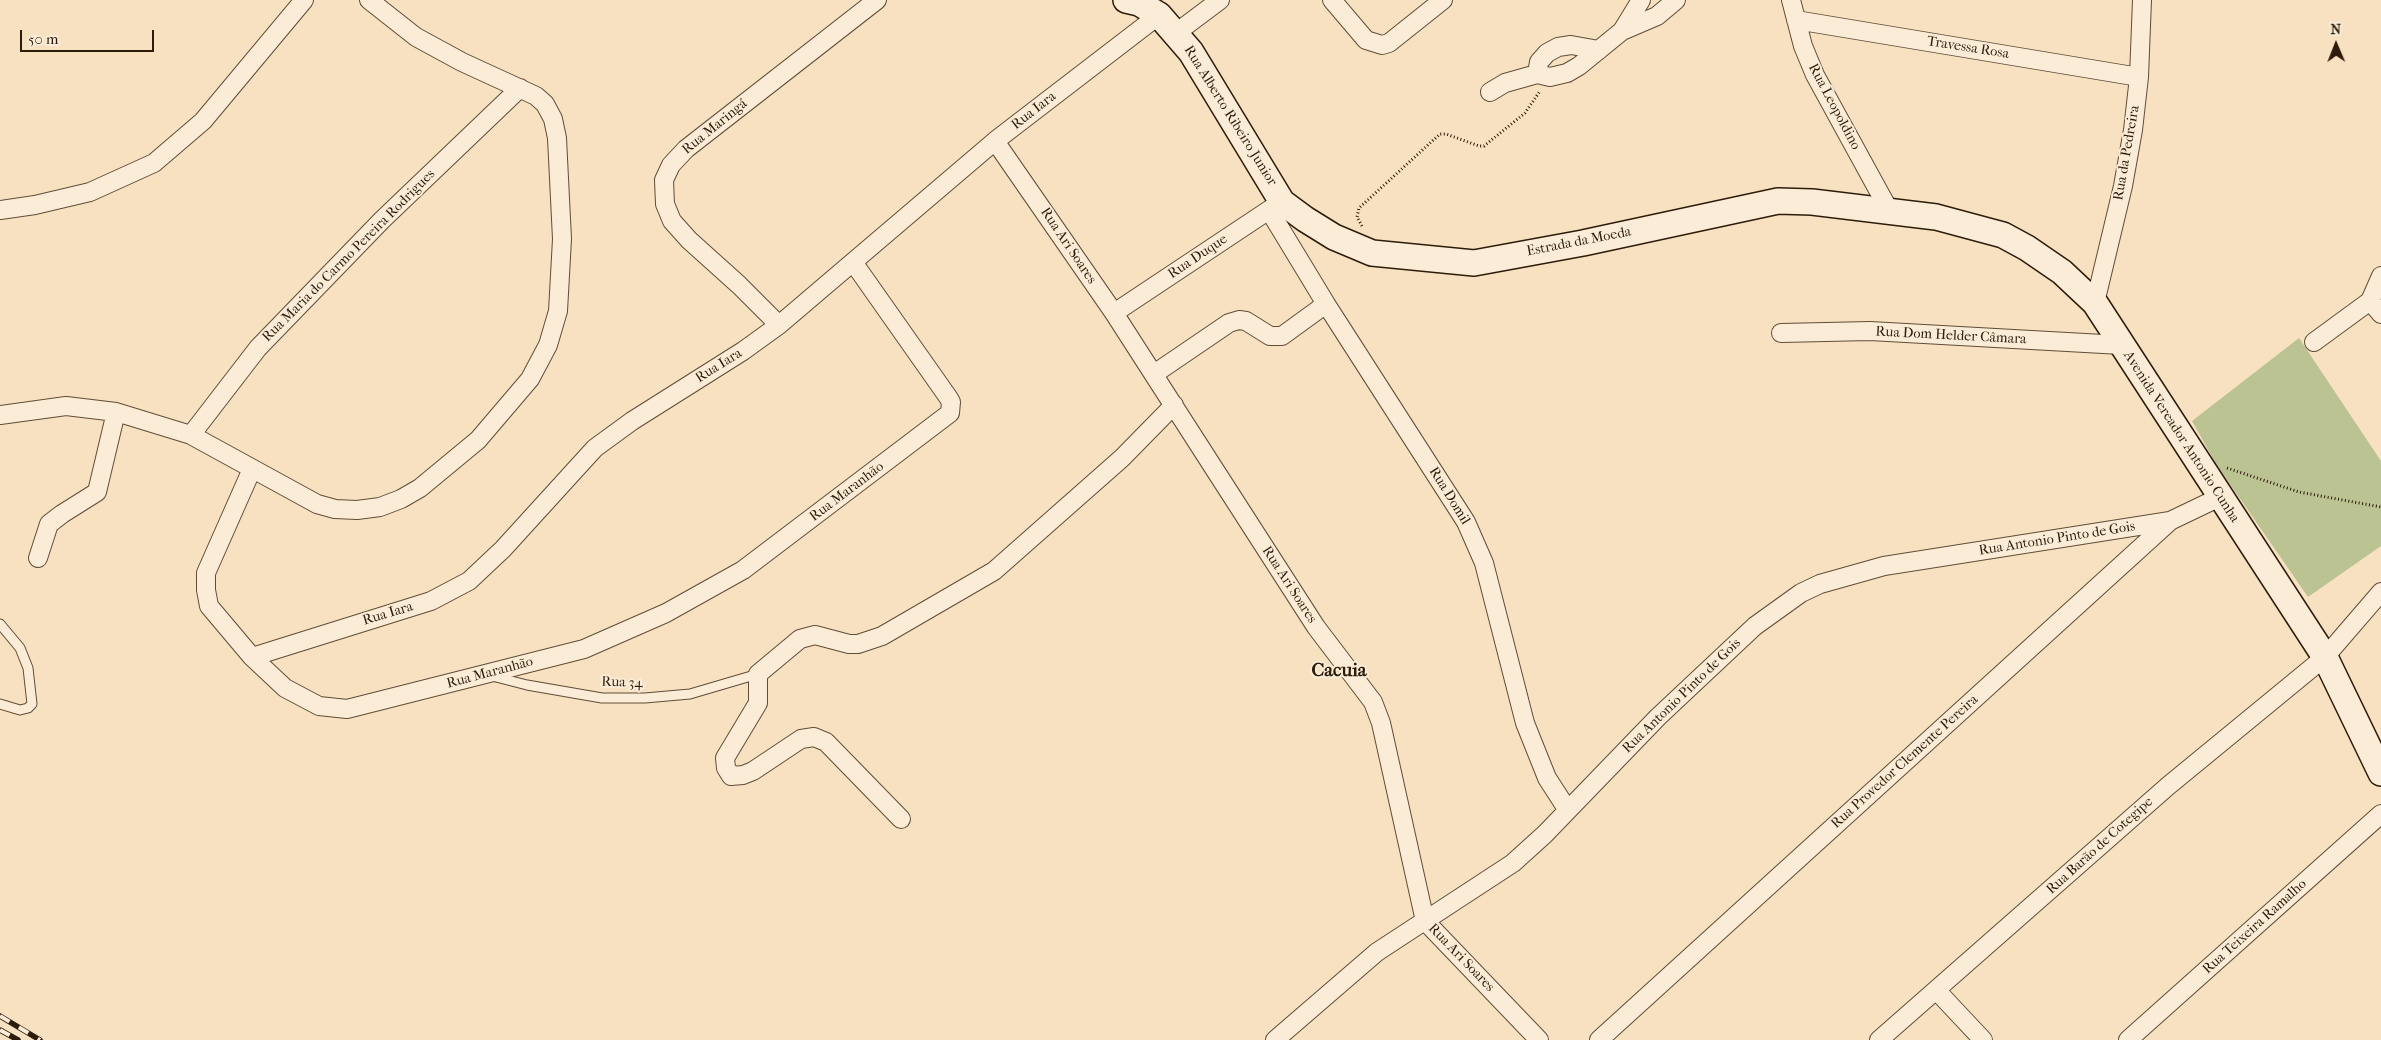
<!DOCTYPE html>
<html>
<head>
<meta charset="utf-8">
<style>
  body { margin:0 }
  #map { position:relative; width:2381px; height:1040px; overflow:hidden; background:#f7e1c0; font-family:"IM FELL French Canon",serif }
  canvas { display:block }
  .north { position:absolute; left:2311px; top:20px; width:50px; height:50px; -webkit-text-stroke:4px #faecd6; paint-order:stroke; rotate:359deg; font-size:14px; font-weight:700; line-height:20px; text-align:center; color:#2d1c0a }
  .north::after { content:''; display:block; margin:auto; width:18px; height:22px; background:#2d1c0a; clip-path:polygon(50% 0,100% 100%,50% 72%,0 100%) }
  .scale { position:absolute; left:20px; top:30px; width:134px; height:22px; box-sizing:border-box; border:2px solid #2d1c0a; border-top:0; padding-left:6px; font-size:15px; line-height:18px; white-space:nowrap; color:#2d1c0a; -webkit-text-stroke:4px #faecd6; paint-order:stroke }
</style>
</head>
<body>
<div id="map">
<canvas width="2381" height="1040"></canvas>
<div class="north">N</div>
<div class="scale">50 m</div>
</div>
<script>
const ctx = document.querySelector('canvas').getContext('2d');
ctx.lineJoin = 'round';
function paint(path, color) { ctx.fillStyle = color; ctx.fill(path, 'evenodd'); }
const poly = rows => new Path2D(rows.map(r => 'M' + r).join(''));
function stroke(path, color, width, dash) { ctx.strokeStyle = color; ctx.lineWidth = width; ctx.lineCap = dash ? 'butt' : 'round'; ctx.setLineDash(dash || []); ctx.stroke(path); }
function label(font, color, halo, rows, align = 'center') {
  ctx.font = font + ' "IM FELL French Canon",serif'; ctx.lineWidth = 4; ctx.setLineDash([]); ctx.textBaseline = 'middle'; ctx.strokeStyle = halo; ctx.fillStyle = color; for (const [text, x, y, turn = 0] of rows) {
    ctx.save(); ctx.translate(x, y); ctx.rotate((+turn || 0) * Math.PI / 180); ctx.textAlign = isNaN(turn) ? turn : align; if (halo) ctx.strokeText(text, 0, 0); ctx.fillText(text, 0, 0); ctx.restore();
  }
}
paint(poly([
  [2299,338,2381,461,2381,546,2308,597,2216,464,2192,421]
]), '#bcc393');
const lane = poly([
  [0,624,20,648,28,668,32,704,28,708,20,710,0,704],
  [492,676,527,685,602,698,645,698,690,694,758,674]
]);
const street = poly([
  [1332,0,1366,40,1382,45,1389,43,1443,0],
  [1791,0,1803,46,1815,75,1889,210],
  [1796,20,2139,77],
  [1622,31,1657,16,1676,0],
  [1176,33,1220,0],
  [1537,74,1550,77,1567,73,1579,66,1622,31,1641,0],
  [1490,92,1505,83,1537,74,1539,62,1547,53,1558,47,1571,45,1599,50],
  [995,141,1114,313,1316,627,1373,702,1381,723,1425,921,1539,1040],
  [0,210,35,205,90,192,154,163,203,121,304,0],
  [1269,210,1326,304,1466,522,1484,563,1525,723,1547,778,1567,809],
  [2370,301,2381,314],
  [2095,303,2123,186,2133,130,2139,77,2142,0],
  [1114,313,1278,204],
  [779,325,739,285,689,240,672,221,665,204,664,180,671,165,686,149,877,0],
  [1781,333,1870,331,2121,345],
  [2314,342,2370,301,2381,276],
  [1154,374,1229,323,1239,320,1246,321,1270,336,1282,336,1326,304],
  [0,415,66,406,116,412,191,435,317,504,335,509,357,510,380,507,401,499,420,488,478,440,530,379,548,345,558,311,562,239,557,138,553,119,545,104,536,96,462,62,416,37,369,0],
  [191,435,258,348,382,220,520,88],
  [252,469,206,573,206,590,209,606,252,657,285,688,319,706,347,709,584,649,666,613,743,570,950,413,951,402,948,397,853,262],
  [38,558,49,524,62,514,97,492,116,412],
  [252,657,431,601,469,581,503,549,595,448,632,421,743,351,779,325,995,141,1159,15],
  [901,819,826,742,814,737,801,739,753,771,743,775,731,776,726,768,725,758,758,703,758,674,800,639,815,635,849,644,858,644,882,636,994,571,1122,458,1174,405],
  [1937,991,1983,1040],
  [1275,1040,1377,952,1513,863,1545,834,1658,717,1755,626,1801,593,1820,584,1884,566,2170,521],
  [1599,1040,2170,521,2220,497],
  [1879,1040,2168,786,2325,657,2381,592],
  [2128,1040,2381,814]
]);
const secondary = poly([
  [1126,0,1139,3,1159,15,1191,52,1282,202,1305,219,1334,237,1372,253,1474,263,1583,243,1778,201,1812,202,1936,217,2003,235,2027,248,2062,272,2095,303,2325,657,2381,773]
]);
stroke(lane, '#604d38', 11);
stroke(street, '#604d38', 20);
stroke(secondary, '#2d1c0a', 28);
stroke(poly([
  [1362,226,1357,217,1359,208,1440,134,1446,134,1479,146,1484,146,1525,113,1540,91],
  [2227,468,2299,492,2381,507]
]), '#2d1c0a', 3, [1, 2.5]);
stroke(lane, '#faecd6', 9);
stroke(street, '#faecd6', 18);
stroke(secondary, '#faecd6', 25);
const rail = poly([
  [0,1016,40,1040],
  [0,1030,18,1040]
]);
stroke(rail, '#2d1c0a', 5.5);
stroke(rail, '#faecd6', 4, [11]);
label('14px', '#2d1c0a', '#faecd6', [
  ["Travessa Rosa",1968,48,9],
  ["Rua Leopoldino",1834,107,62],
  ["Rua Iara",1034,111,-38],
  ["Rua Alberto Ribeiro Junior",1230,116,58],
  ["Rua Maringá",715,127,-39],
  ["Rua da Pedreira",2127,153,-80],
  ["Estrada da Moeda",1579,242,-11],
  ["Rua Ari Soares",1068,246,56],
  ["Rua Maria do Carmo Pereira Rodrigues",349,256,-45],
  ["Rua Duque",1198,257,-34],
  ["Rua Dom Helder Câmara",1951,336,3],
  ["Rua Iara",719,366,-32],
  ["Avenida Vereador Antonio Cunha",2181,437,57],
  ["Rua Maranhão",847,492,-37],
  ["Rua Domil",1449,496,58],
  ["Rua Antonio Pinto de Gois",2057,539,-9],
  ["Rua Ari Soares",1289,585,57],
  ["Rua Iara",388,614,-17],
  ["Rua Maranhão",490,673,-15],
  ["Rua 34",622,683,2],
  ["Rua Antonio Pinto de Gois",1682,696,-44],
  ["Rua Provedor Clemente Pereira",1905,762,-42],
  ["Rua Barão de Cotegipe",2100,846,-42],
  ["Rua Teixeira Ramalho",2255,927,-42],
  ["Rua Ari Soares",1461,958,46]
]);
label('bold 19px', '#2d1c0a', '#faecd6', [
  ["Cacuia",1339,671]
]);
</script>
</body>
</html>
